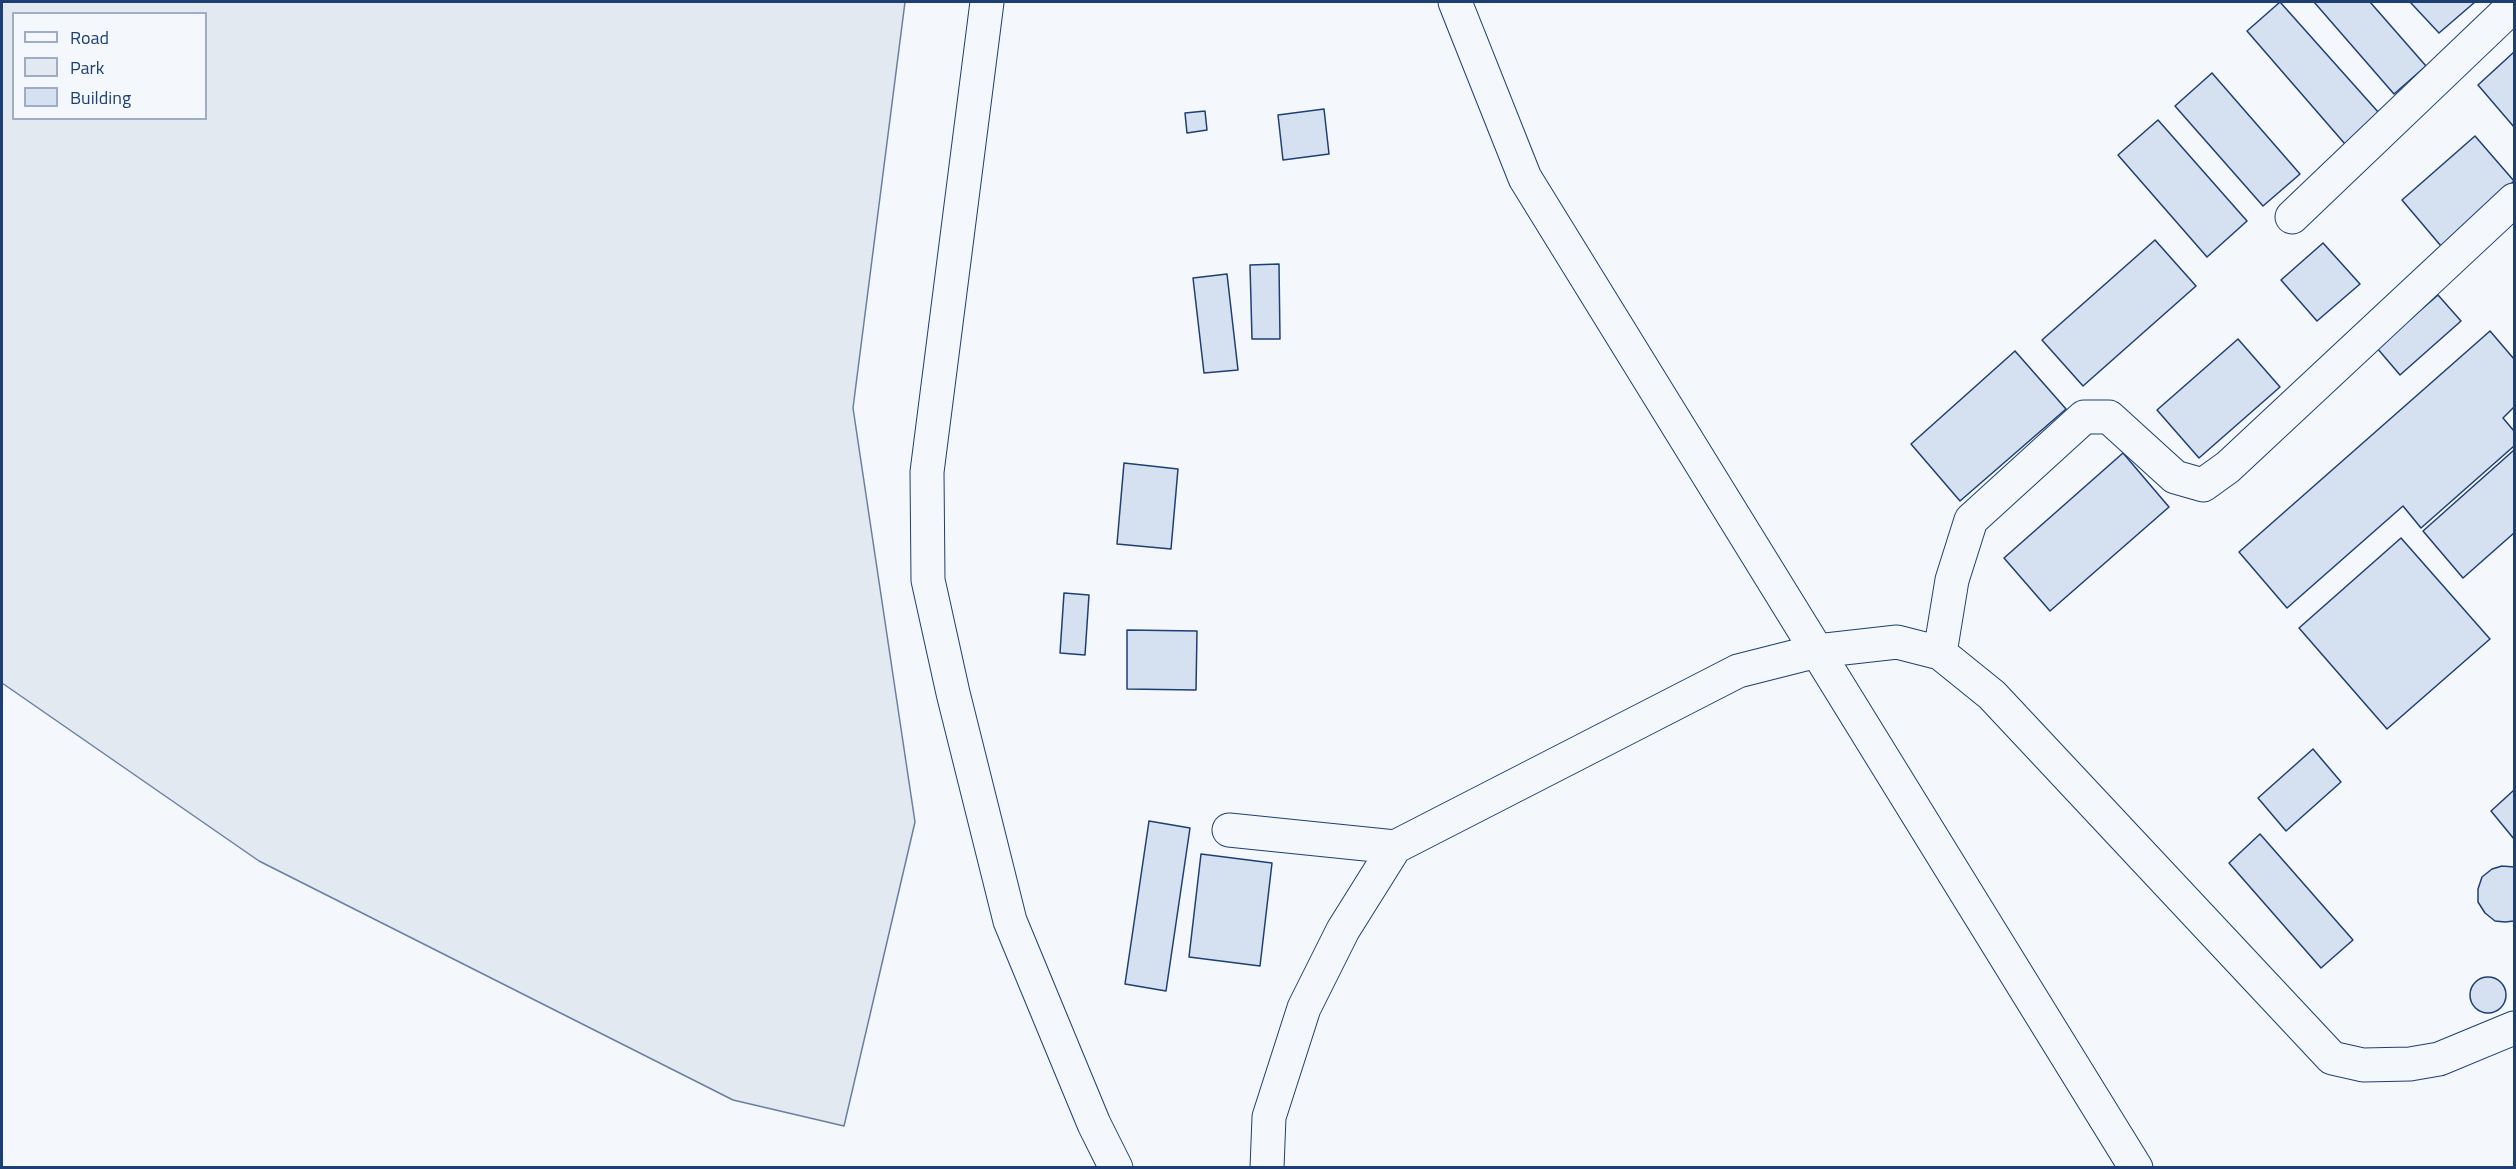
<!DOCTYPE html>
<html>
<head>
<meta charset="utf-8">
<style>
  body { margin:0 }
  #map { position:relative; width:2516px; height:1169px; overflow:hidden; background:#f4f7fb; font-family:"Titillium Web",sans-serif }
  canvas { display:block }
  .frame { position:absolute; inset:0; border:3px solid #1d3f73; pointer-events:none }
  .legend { position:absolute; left:12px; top:12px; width:195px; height:108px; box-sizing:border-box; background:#f4f7fb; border:2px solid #9eadc5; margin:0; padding:8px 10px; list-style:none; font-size:18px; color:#1d3f73 }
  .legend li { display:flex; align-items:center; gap:12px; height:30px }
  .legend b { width:30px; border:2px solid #9eadc5 }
</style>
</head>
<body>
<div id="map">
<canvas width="2516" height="1169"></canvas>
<div class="frame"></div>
<ul class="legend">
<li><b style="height:8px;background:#f4f7fb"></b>Road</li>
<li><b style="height:16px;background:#e3e9f0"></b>Park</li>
<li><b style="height:16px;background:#d5e0f0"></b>Building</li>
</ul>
</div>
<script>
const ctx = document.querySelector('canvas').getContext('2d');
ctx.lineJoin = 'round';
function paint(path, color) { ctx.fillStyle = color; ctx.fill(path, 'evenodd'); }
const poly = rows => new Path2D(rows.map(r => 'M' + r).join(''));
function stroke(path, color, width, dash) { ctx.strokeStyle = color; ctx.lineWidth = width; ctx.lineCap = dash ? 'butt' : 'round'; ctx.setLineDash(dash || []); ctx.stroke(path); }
const green = poly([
  [2,2,905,2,853,408,915,822,844,1126,733,1100,259,861,2,683,2,2],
  [14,14,206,14,206,118,14,118,14,14]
]);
paint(green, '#e3e9f0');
stroke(green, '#687fa3', 1.5);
const building = poly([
  [2280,2,2379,113,2345,144,2247,31,2280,2],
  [2314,2,2370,2,2426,66,2394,94,2314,2],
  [2410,2,2475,2,2439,33,2410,2],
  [2514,52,2514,127,2478,85,2514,52],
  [2212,73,2300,174,2263,206,2175,106,2212,73],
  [1324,109,1329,154,1283,160,1278,115,1324,109],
  [1205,111,1207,130,1187,133,1185,113,1205,111],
  [2158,120,2247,221,2207,257,2118,155,2158,120],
  [2475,136,2514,181,2441,246,2402,200,2475,136],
  [2155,240,2196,286,2083,386,2042,340,2155,240],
  [2323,243,2360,284,2317,321,2281,280,2323,243],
  [1279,264,1280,339,1252,339,1250,265,1279,264],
  [1227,274,1238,370,1204,373,1193,278,1227,274],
  [2438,295,2461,321,2400,375,2377,348,2438,295],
  [2490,331,2514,359,2514,407,2503,418,2514,431,2514,446,2421,528,2403,506,2287,608,2239,552,2490,331],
  [2238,339,2280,387,2199,458,2157,410,2238,339],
  [2015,351,2066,409,1960,501,1911,444,2015,351],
  [2514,450,2514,533,2463,578,2423,531,2514,450],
  [2123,453,2169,507,2050,611,2004,558,2123,453],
  [1124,463,1178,469,1171,549,1117,544,1124,463],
  [2401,538,2490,639,2387,729,2299,628,2401,538],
  [1064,593,1089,595,1085,655,1060,653,1064,593],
  [1127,630,1197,631,1196,690,1127,689,1127,630],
  [2313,749,2341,782,2286,831,2258,798,2313,749],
  [2514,790,2514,839,2491,811,2514,790],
  [1149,821,1190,828,1166,991,1125,984,1149,821],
  [2260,834,2353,940,2321,968,2229,863,2260,834],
  [1201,854,1272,863,1260,966,1189,957,1201,854],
  [2502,866,2514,867,2514,921,2505,922,2495,921,2485,913,2478,902,2478,889,2482,877,2492,869,2502,866],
  '2470 995a18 18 0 1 1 36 0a18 18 0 1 1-36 0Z'
]);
paint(building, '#d5e0f0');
stroke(building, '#1d3f73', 1.5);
const minor = poly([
  [987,2,927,472,928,580,953,693,1010,921,1094,1124,1116,1168],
  [1455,2,1525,178,2136,1168],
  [2292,217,2514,5],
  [1940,653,1952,580,1971,520,2084,417,2109,417,2175,477,2203,485,2228,467,2514,200],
  [1229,830,1395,847],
  [1267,1168,1269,1117,1304,1008,1343,930,1395,847,1738,671,1817,651,1897,642,1940,653,1992,695,2332,1058,2363,1065,2410,1064,2439,1059,2514,1028]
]);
stroke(minor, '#1d3f73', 35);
stroke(minor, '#f4f7fb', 33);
</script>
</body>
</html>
